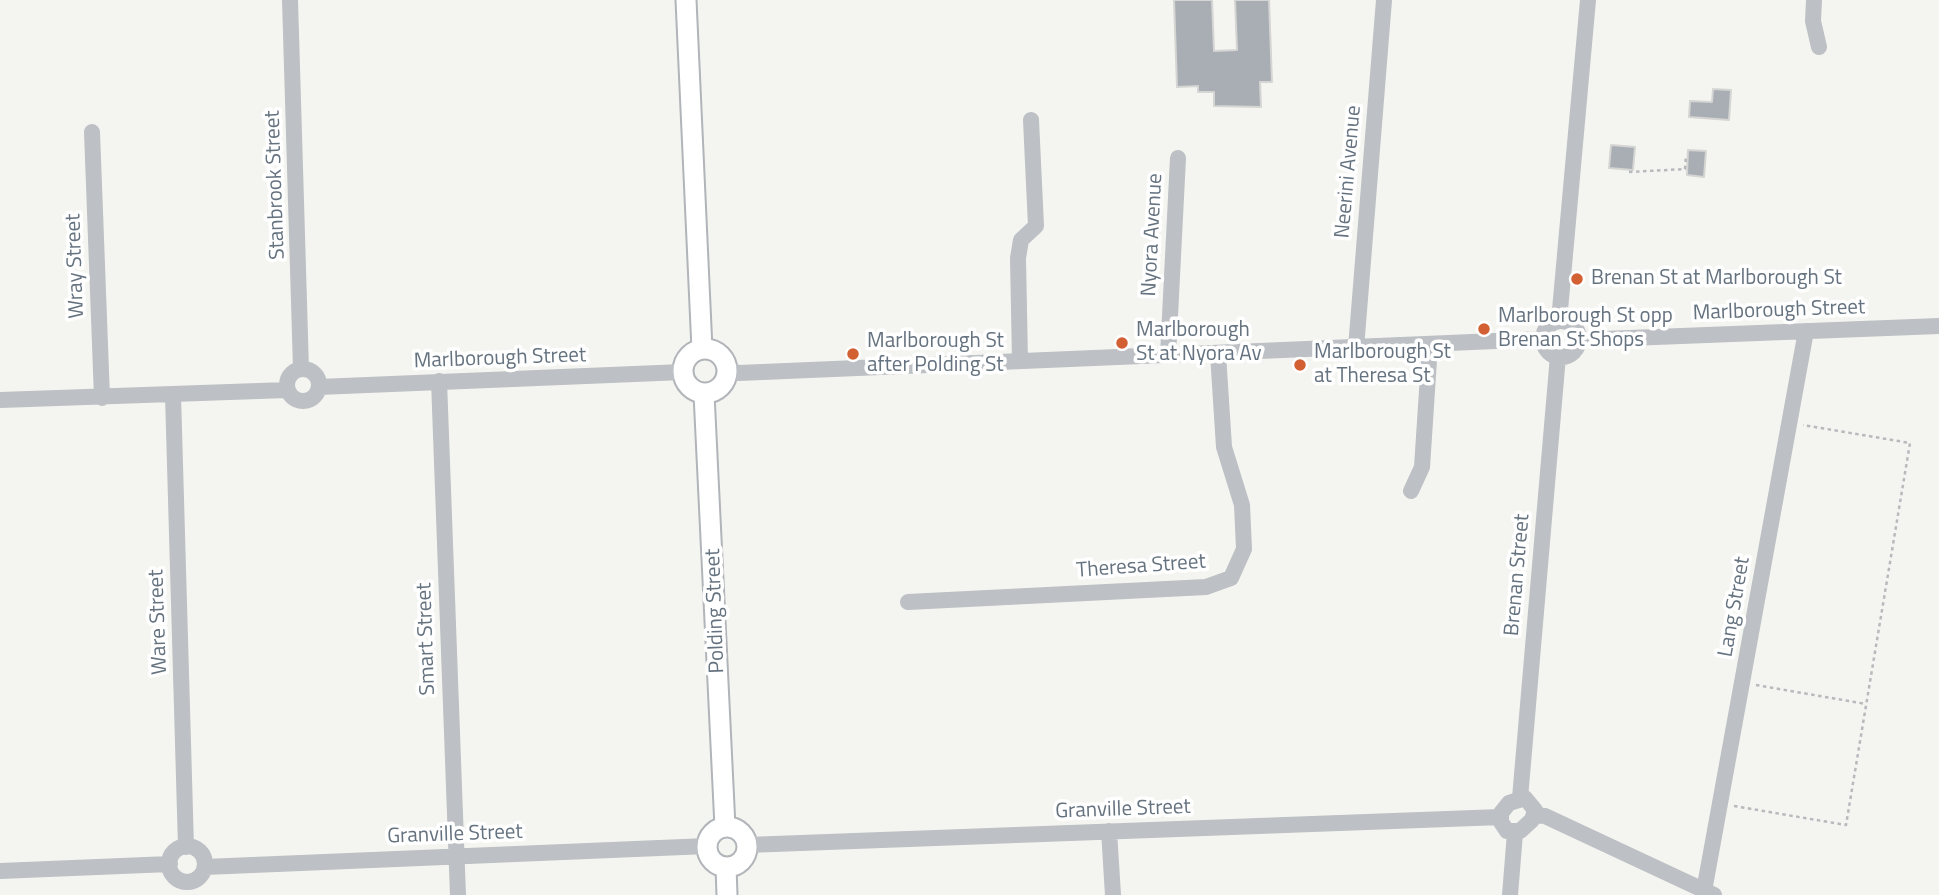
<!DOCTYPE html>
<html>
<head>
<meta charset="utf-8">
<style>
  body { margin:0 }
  canvas { display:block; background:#f4f4f0 }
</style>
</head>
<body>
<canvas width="1939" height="895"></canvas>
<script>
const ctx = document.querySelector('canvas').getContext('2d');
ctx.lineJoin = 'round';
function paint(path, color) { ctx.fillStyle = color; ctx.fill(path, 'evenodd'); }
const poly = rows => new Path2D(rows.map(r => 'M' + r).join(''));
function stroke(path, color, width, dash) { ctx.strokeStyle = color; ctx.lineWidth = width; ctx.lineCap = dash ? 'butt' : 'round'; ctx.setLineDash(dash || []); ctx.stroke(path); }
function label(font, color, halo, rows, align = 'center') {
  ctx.font = font + ' "Titillium Web",sans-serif'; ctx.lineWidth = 7; ctx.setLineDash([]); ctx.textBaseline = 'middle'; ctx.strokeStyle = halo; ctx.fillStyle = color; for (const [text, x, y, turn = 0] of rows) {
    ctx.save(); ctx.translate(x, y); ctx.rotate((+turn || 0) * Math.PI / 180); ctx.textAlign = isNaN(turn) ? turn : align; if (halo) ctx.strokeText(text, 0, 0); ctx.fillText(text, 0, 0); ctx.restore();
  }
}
const building = poly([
  [1174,0,1212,0,1214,51,1237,50,1235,0,1269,0,1272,82,1260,82,1261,107,1214,106,1214,92,1198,92,1198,86,1177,87,1174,0],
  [1713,89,1731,90,1729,120,1689,117,1690,101,1712,102,1713,89],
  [1611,145,1635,147,1633,170,1609,168,1611,145],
  [1688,150,1706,151,1704,177,1687,175,1688,150]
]);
paint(building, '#a8aeb4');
stroke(building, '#d5d5d3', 2);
const major = poly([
  [686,0,702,349],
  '683 371a22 22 0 1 1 44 0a22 22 0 1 1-44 0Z',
  [704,394,725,827],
  '707 847a20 20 0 1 1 40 0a20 20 0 1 1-40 0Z',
  [726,867,727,895]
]);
stroke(major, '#b1b4b8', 23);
stroke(poly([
  [1629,172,1685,169,1686,156],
  [1756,685,1866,704],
  [1734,806,1846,825,1910,443,1803,425]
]), '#b7b9bc', 2.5, [3.5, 3.5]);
stroke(poly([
  [290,0,301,369],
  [1814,0,1813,21,1819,47],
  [92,132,102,398],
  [1559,321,1588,0],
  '1543 339a18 18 0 1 1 36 0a18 18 0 1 1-36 0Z',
  [1578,340,1939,326],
  [1356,348,1384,0],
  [1168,355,1178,158],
  [1020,361,1018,258,1021,240,1036,226,1031,120],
  '287 385a16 16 0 1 1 32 0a16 16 0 1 1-32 0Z',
  [728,370,739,373,1543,339],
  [439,381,458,895],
  [319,387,683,372],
  [173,395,186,847],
  [0,400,287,390],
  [1411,491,1422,467,1430,345],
  [908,602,1206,587,1231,578,1244,549,1242,505,1224,447,1218,354],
  [1520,798,1558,356],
  [1525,798,1535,810,1532,820,1520,831,1507,831,1501,822,1501,813,1509,803,1525,798],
  [1534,815,1545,816,1714,895],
  [1109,831,1113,895],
  [747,845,1501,817],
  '169 864a18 18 0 1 1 36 0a18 18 0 1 1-36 0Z',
  [205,867,707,846],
  [0,871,170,864],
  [1704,891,1806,331],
  [1510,895,1515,833]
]), '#bdc0c4', 16);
stroke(major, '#fff', 19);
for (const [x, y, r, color] of [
  [1577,279,7,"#d26032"],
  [1484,329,7,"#d26032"],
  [1122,343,7,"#d26032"],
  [853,354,7,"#d26032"],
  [1300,365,7,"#d26032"]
]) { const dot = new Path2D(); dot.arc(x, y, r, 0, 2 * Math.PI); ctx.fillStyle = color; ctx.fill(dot); stroke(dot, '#fff', 2.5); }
label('21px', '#65727f', '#fff', [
  ["Neerini Avenue",1349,172,-85],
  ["Stanbrook Street",276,185,-92],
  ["Nyora Avenue",1153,235,-87],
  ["Wray Street",76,266,-92],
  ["Marlborough Street",1779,311,-2],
  ["Marlborough Street",500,359,-2],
  ["Theresa Street",1141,567,-4],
  ["Brenan Street",1518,575,-85],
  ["Lang Street",1735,607,-80],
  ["Polding Street",716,611,-92],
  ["Ware Street",159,622,-92],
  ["Smart Street",427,639,-92],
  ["Granville Street",1123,810,-2],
  ["Granville Street",455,835,-2]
]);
label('21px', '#65727f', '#fff', [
  ["Brenan St at Marlborough St",1591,279],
  ["Marlborough St opp",1498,317],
  ["Brenan St Shops",1498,341],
  ["Marlborough",1136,331],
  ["St at Nyora Av",1136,355],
  ["Marlborough St",867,342],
  ["after Polding St",867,366],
  ["Marlborough St",1314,353],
  ["at Theresa St",1314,377]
], 'left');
</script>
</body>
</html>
